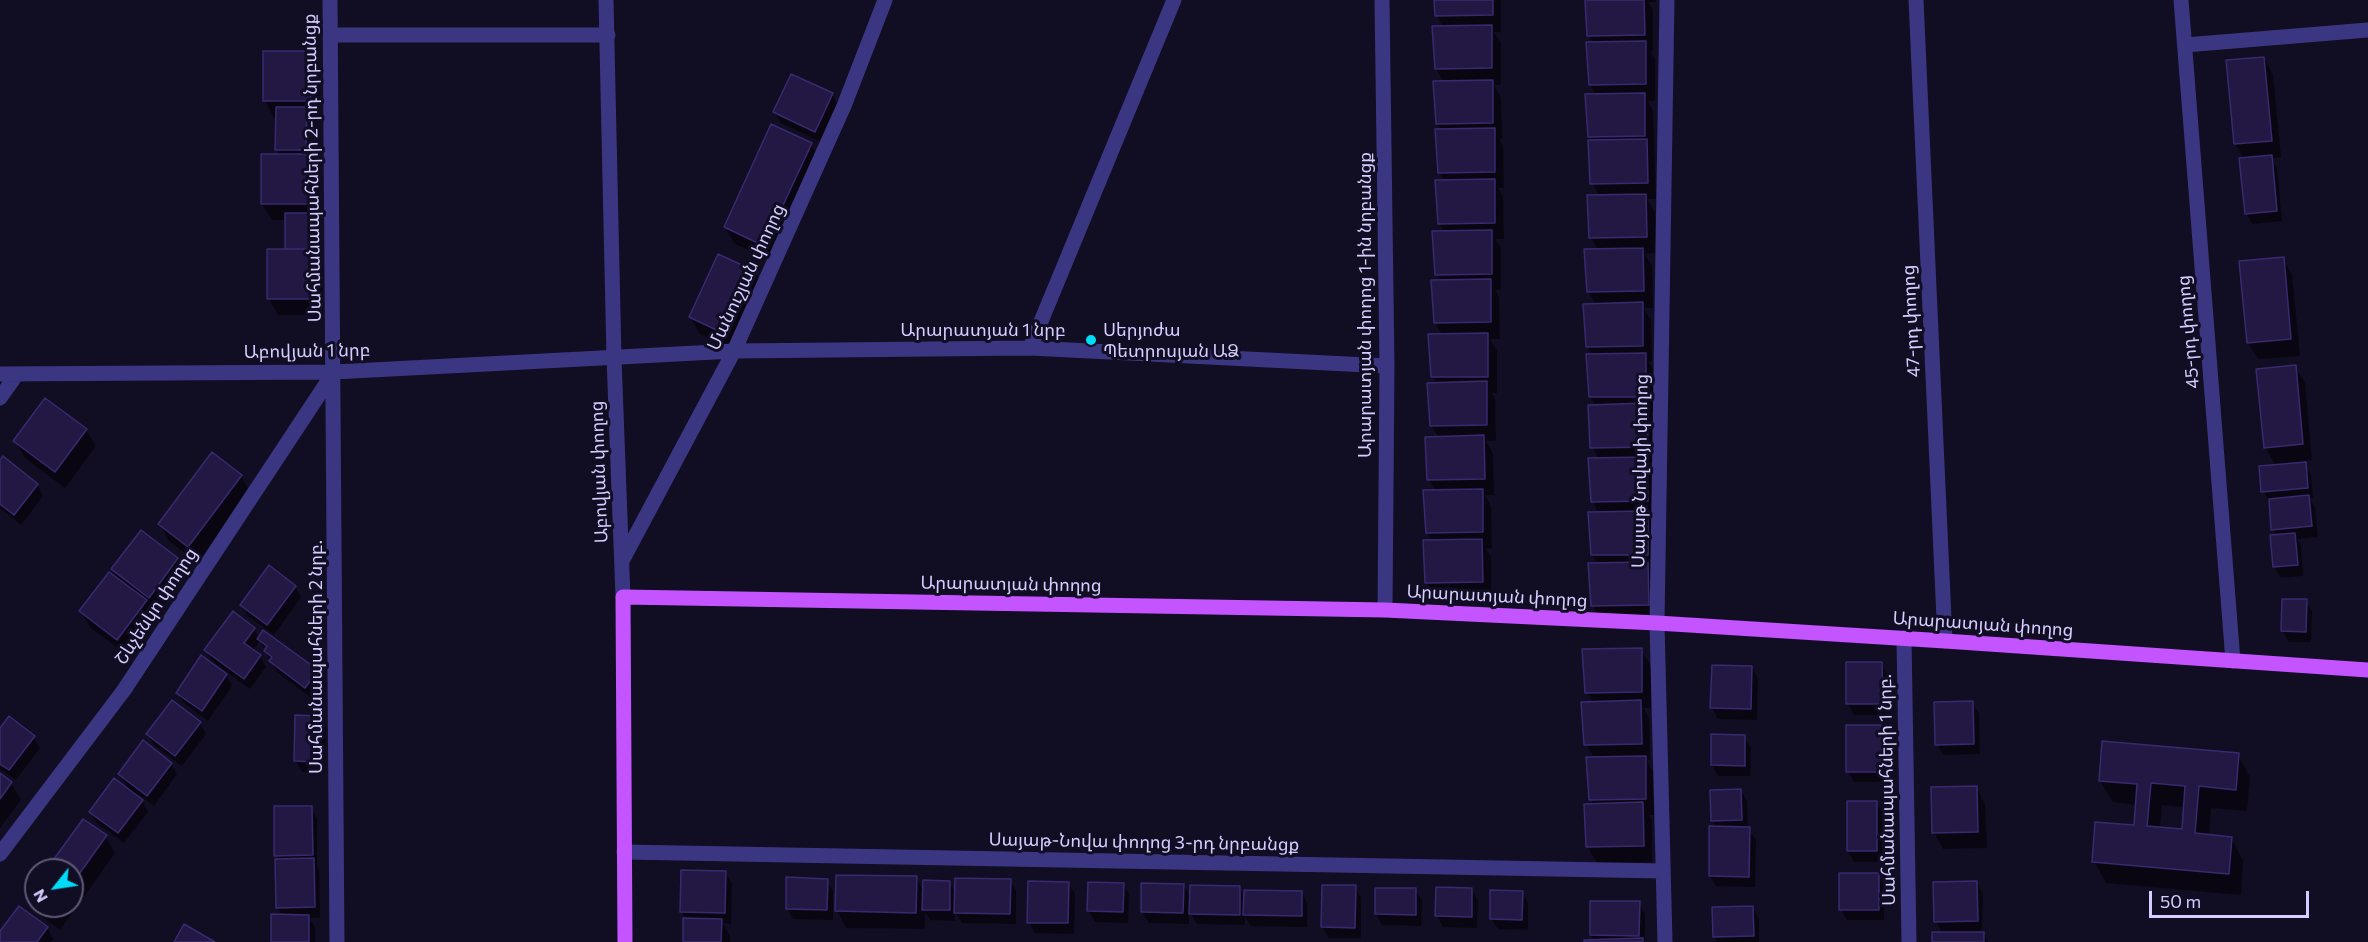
<!DOCTYPE html>
<html>
<head>
<meta charset="utf-8">
<style>
  body { margin:0 }
  #map { position:relative; width:2368px; height:942px; overflow:hidden; background:#110d22; font-family:Commissioner,sans-serif }
  canvas { display:block }
  .north { position:absolute; left:24px; top:858px; width:60px; height:60px; box-sizing:border-box; background:#110d22; border:2px solid #5f5a7a; border-radius:50%; rotate:240deg; font-size:16px; font-weight:700; line-height:24px; text-align:center; color:#d4cdff }
  .north::after { content:''; display:block; margin:auto; width:21px; height:27px; background:#00dbf8; clip-path:polygon(50% 0,100% 100%,50% 72%,0 100%) }
  .scale { position:absolute; left:2149px; top:891px; width:160px; height:27px; box-sizing:border-box; border:3px solid #d4cdff; border-top:0; padding-left:8px; font-size:18px; line-height:21px; white-space:nowrap; color:#d4cdff; -webkit-text-stroke:4px #110d22; paint-order:stroke }
</style>
</head>
<body>
<div id="map">
<canvas width="2368" height="942"></canvas>
<div class="north">N</div>
<div class="scale">50 m</div>
</div>
<script>
const ctx = document.querySelector('canvas').getContext('2d');
ctx.lineJoin = 'round';
function paint(path, color) { ctx.fillStyle = color; ctx.fill(path, 'evenodd'); }
const poly = rows => new Path2D(rows.map(r => 'M' + r).join(''));
function stroke(path, color, width, dash) { ctx.strokeStyle = color; ctx.lineWidth = width; ctx.lineCap = dash ? 'butt' : 'round'; ctx.setLineDash(dash || []); ctx.stroke(path); }
function label(font, color, halo, rows, align = 'center') {
  ctx.font = font + ' Commissioner,"Noto Sans Armenian",sans-serif'; ctx.lineWidth = 6; ctx.setLineDash([]); ctx.textBaseline = 'middle'; ctx.strokeStyle = halo; ctx.fillStyle = color; for (const [text, x, y, turn = 0] of rows) {
    ctx.save(); ctx.translate(x, y); ctx.rotate((+turn || 0) * Math.PI / 180); ctx.textAlign = isNaN(turn) ? turn : align; if (halo) ctx.strokeText(text, 0, 0); ctx.fillText(text, 0, 0); ctx.restore();
  }
}
paint(poly([
  [1436,0,1501,0,1501,32,1494,32,1501,43,1501,85,1494,85,1501,98,1502,139,1499,139,1503,146,1504,188,1498,188,1503,197,1504,239,1495,239,1501,248,1501,290,1495,290,1499,297,1500,339,1490,339,1497,351,1497,393,1492,393,1495,399,1496,441,1486,441,1493,454,1494,495,1485,495,1491,507,1492,548,1486,549,1491,557,1491,598,1436,599,1427,583,1432,541,1427,533,1425,492,1436,492,1429,480,1439,438,1431,425,1437,384,1433,377,1442,335,1435,323,1441,281,1436,274,1445,233,1439,223,1445,182,1439,172,1441,131,1437,124,1444,82,1436,69,1443,27,1437,16],
  [1587,0,1656,0,1656,2,1648,2,1653,10,1653,51,1650,51,1655,59,1655,101,1648,101,1653,111,1656,199,1647,199,1655,212,1655,253,1645,254,1652,266,1653,308,1644,308,1651,320,1652,362,1649,362,1655,371,1655,413,1651,413,1656,421,1656,463,1649,463,1656,475,1657,517,1650,517,1657,529,1657,622,1602,623,1593,606,1590,565,1598,565,1592,555,1599,514,1592,501,1599,460,1592,447,1596,406,1590,397,1593,356,1587,346,1596,305,1588,292,1598,250,1591,238,1599,196,1592,183,1592,142,1589,136,1596,95,1590,85,1588,44,1593,43,1589,36],
  [310,53,319,69,320,117,311,117,310,161,317,172,319,259,323,267,323,315,278,315,269,299,287,251,287,220,272,220,262,204,280,156,277,150,277,118,274,118,265,101],
  [2264,58,2273,75,2281,157,2271,158,2277,168,2282,221,2252,224,2246,213,2244,159,2235,144],
  [832,94,838,105,821,142,781,123,774,112],
  [811,144,820,160,773,262,735,244,725,227],
  [2283,258,2292,275,2300,356,2258,359,2248,343],
  [756,273,765,290,737,351,700,334,690,317],
  [2295,367,2305,383,2312,460,2303,461,2311,475,2313,498,2310,499,2315,508,2318,537,2297,539,2301,546,2303,576,2281,578,2274,567,2272,537,2277,536,2273,530,2270,502,2263,491,2276,466,2265,447],
  [86,430,96,446,65,488,25,458,15,441],
  [213,454,241,476,251,493,198,563,169,541,160,524],
  [0,462,37,485,43,496,21,525,0,508],
  [177,559,187,575,159,613,148,605,155,617,127,655,91,628,81,612,120,582,113,569],
  [295,587,301,597,274,635,248,616,242,606],
  [2306,601,2312,612,2311,642,2289,642,2283,631],
  [234,613,254,629,259,638,317,671,323,682,311,698,277,672,260,641,252,651,260,656,266,667,250,689,212,661,206,650],
  [1641,650,1651,666,1651,708,1643,708,1649,718,1650,760,1647,760,1654,774,1655,815,1649,815,1652,821,1652,862,1597,863,1588,847,1594,805,1591,800,1594,758,1586,744,1593,703,1587,692],
  [1848,664,1881,664,1888,675,1888,715,1854,715,1848,704],
  [1751,667,1758,678,1757,720,1718,719,1712,708],
  [226,675,232,686,208,721,184,703,177,693],
  [1972,703,1979,714,1980,754,1943,755,1937,744],
  [296,717,320,717,326,728,325,772,302,772,296,761],
  [200,723,206,734,182,766,154,745,148,734],
  [1880,726,1886,737,1887,782,1854,782,1848,771],
  [0,731,33,737,40,748,16,780,0,769],
  [1744,737,1751,748,1750,776,1718,776,1712,765],
  [2238,755,2250,777,2247,811,2211,808,2209,836,2231,838,2243,860,2241,895,2106,883,2094,861,2135,826,2137,805,2113,802,2100,781],
  [2162,805,2185,807,2183,831,2160,829],
  [171,764,177,774,154,806,138,794,148,812,124,843,97,823,90,812,130,792,120,774],
  [0,775,11,783,21,800,0,828],
  [1976,787,1985,804,1987,848,1943,849,1934,832],
  [1741,791,1747,801,1748,829,1756,840,1755,887,1716,886,1710,876,1717,828,1712,820],
  [1876,802,1883,813,1883,862,1854,862,1848,851],
  [311,808,317,819,317,866,319,871,320,918,309,918,315,927,315,942,272,942,282,916,277,907,279,860,276,855],
  [105,836,115,853,60,930,38,914,28,898,36,887,36,906,72,906,72,870,48,870],
  [725,872,732,883,731,924,723,923,730,937,730,942,684,942,686,920,682,912],
  [1878,875,1884,885,1884,920,1847,920,1840,909],
  [916,878,924,892,949,882,956,894,1010,880,1016,891,1016,924,962,923,955,912,955,921,930,920,925,912,925,929,846,928,837,911],
  [827,880,833,891,833,920,793,919,787,908],
  [1976,882,1983,893,1982,932,1988,942,1934,942,1943,934,1936,922],
  [1068,883,1075,894,1074,934,1035,933,1029,922],
  [1123,884,1129,895,1128,923,1095,922,1089,911],
  [1183,885,1191,898,1239,888,1245,897,1301,892,1307,903,1307,927,1251,926,1245,916,1245,925,1197,924,1189,911,1189,924,1149,923,1142,912],
  [1355,887,1361,898,1361,938,1329,938,1322,927],
  [1415,890,1422,901,1421,926,1382,925,1376,914],
  [1472,890,1478,901,1477,928,1443,927,1437,916],
  [1522,892,1528,903,1528,930,1498,929,1491,918],
  [1639,903,1645,914,1645,942,1585,942,1595,941,1591,935],
  [19,908,47,928,53,939,51,942,0,942,0,934],
  [1753,908,1759,919,1759,942,1717,942,1714,936]
]), '#0007');
const building = poly([
  [1434,0,1493,0,1493,15,1435,16,1434,0],
  [1585,0,1644,0,1645,35,1587,36,1585,0],
  [1492,25,1492,68,1435,69,1432,26,1492,25],
  [1646,41,1646,84,1589,85,1586,42,1646,41],
  [263,51,311,51,311,101,263,101,263,51],
  [2264,57,2272,141,2234,144,2226,60,2264,57],
  [791,74,833,93,815,132,773,112,791,74],
  [1493,80,1493,123,1436,124,1433,81,1493,80],
  [1645,93,1645,136,1588,137,1585,94,1645,93],
  [276,107,307,107,306,150,275,150,276,107],
  [771,124,812,143,764,246,724,227,771,124],
  [1495,128,1495,172,1438,173,1435,129,1495,128],
  [1647,139,1648,183,1590,184,1588,140,1647,139],
  [261,154,308,154,308,204,261,204,261,154],
  [2272,155,2277,211,2245,214,2239,158,2272,155],
  [1495,179,1495,223,1438,224,1435,180,1495,179],
  [1646,194,1647,237,1589,238,1587,195,1646,194],
  [285,213,314,213,315,249,285,249,285,213],
  [1492,230,1492,274,1435,275,1432,231,1492,230],
  [1643,248,1644,291,1587,292,1584,249,1643,248],
  [267,249,315,249,315,299,267,299,267,249],
  [718,254,757,272,727,335,689,317,718,254],
  [2284,257,2291,339,2247,343,2239,261,2284,257],
  [1491,279,1491,322,1434,323,1431,280,1491,279],
  [1643,302,1643,346,1586,347,1583,304,1643,302],
  [1488,333,1488,377,1431,377,1428,334,1488,333],
  [1646,353,1646,397,1589,397,1586,354,1646,353],
  [2296,365,2303,444,2264,448,2256,369,2296,365],
  [1487,381,1487,425,1430,426,1427,383,1487,381],
  [45,398,87,429,55,472,13,441,45,398],
  [1647,403,1648,447,1590,448,1588,405,1647,403],
  [1484,435,1485,479,1427,480,1425,437,1484,435],
  [212,452,242,475,188,547,158,524,212,452],
  [3,456,38,484,14,515,0,504,0,460,3,456],
  [1647,457,1648,501,1591,502,1588,458,1647,457],
  [2306,462,2308,488,2261,492,2259,466,2306,462],
  [1483,489,1483,532,1426,533,1423,490,1483,489],
  [2309,495,2312,526,2271,530,2269,499,2309,495],
  [1648,511,1648,555,1591,555,1588,512,1648,511],
  [141,530,178,558,149,598,111,569,141,530],
  [2295,533,2298,565,2273,567,2270,535,2295,533],
  [1482,539,1483,582,1425,583,1423,540,1482,539],
  [1648,562,1649,605,1591,606,1588,563,1648,562],
  [269,565,296,586,267,625,240,605,269,565],
  [109,572,147,600,117,640,79,611,109,572],
  [2282,599,2307,599,2306,632,2281,631,2282,599],
  [233,611,255,628,244,643,261,655,244,679,204,650,233,611],
  [263,630,318,670,305,688,269,661,272,657,264,651,267,646,257,639,263,630],
  [1642,648,1642,692,1585,693,1582,649,1642,648],
  [201,655,227,674,202,711,176,693,201,655],
  [1846,662,1882,662,1883,704,1846,704,1846,662],
  [1712,665,1752,666,1751,709,1710,708,1712,665],
  [172,700,201,722,175,756,146,734,172,700],
  [1641,700,1642,744,1584,745,1581,702,1641,700],
  [1973,701,1974,744,1935,745,1934,702,1973,701],
  [295,715,321,716,320,762,294,761,295,715],
  [9,716,35,736,9,770,0,764,0,728,9,716],
  [1846,725,1881,725,1881,772,1846,772,1846,725],
  [1711,734,1745,735,1745,766,1711,765,1711,734],
  [143,740,172,763,147,796,118,774,143,740],
  [2102,741,2239,753,2236,790,2199,786,2195,833,2232,837,2229,874,2092,862,2095,822,2134,825,2137,784,2099,781,2102,741],
  [2151,783,2185,786,2182,829,2147,826,2151,783],
  [1646,756,1646,799,1589,800,1586,757,1646,756],
  [0,773,12,782,0,799,0,773],
  [114,778,143,800,118,833,89,812,114,778],
  [1977,786,1978,832,1932,833,1931,787,1977,786],
  [1741,789,1742,820,1711,821,1710,790,1741,789],
  [1847,801,1877,801,1877,851,1847,851,1847,801],
  [1643,802,1644,846,1586,847,1584,804,1643,802],
  [274,806,312,806,313,855,274,856,274,806],
  [83,819,107,835,72,884,72,870,46,870,83,819],
  [1709,826,1750,827,1749,877,1709,876,1709,826],
  [314,858,315,907,276,908,275,859,314,858],
  [681,870,726,871,725,913,680,912,681,870],
  [1839,873,1879,873,1879,910,1839,910,1839,873],
  [836,875,917,876,916,913,835,911,836,875],
  [786,877,828,879,827,910,786,909,786,877],
  [955,878,1011,879,1010,914,954,913,955,878],
  [923,880,950,881,950,910,922,910,923,880],
  [1028,881,1069,882,1068,923,1027,923,1028,881],
  [1977,881,1978,921,1934,922,1933,882,1977,881],
  [1088,882,1124,883,1123,912,1087,911,1088,882],
  [1141,883,1184,884,1183,913,1141,912,1141,883],
  [36,884,36,905,26,898,36,884],
  [1190,885,1240,886,1240,915,1189,914,1190,885],
  [1322,885,1356,885,1355,928,1321,927,1322,885],
  [1436,887,1472,888,1472,917,1435,916,1436,887],
  [1375,888,1416,888,1416,915,1375,914,1375,888],
  [1244,890,1302,891,1302,916,1243,915,1244,890],
  [1490,890,1523,891,1522,920,1490,919,1490,890],
  [1590,901,1640,901,1639,936,1590,935,1590,901],
  [19,906,48,927,37,942,0,942,0,931,19,906],
  [1753,906,1754,936,1713,937,1712,907,1753,906],
  [271,914,309,915,309,942,271,942,271,914],
  [683,918,722,919,721,942,683,942,683,918],
  [184,924,215,942,174,942,184,924],
  [1932,932,1984,932,1984,942,1932,942,1932,932],
  [1643,938,1643,942,1584,942,1584,940,1643,938]
]);
paint(building, '#221843');
stroke(building, '#392a70', 1.5);
stroke(poly([
  [330,0,337,942],
  [606,0,614,358,623,597],
  [1382,0,1387,366,1385,610],
  [1916,0,1945,641],
  [2181,0,2233,661],
  [331,35,608,35],
  [2185,45,2368,30],
  [1030,348,1174,0],
  [0,374,334,372,734,351,1030,348,1387,366],
  [0,398,17,374],
  [622,561,734,351,844,106,885,0],
  [1904,638,1909,942],
  [624,852,1663,871],
  [0,854,124,690,334,372],
  [1665,942,1657,623,1667,0]
]), '#3b3682', 15);
stroke(poly([
  [625,942,623,597,1385,610,1657,623,1945,641,2368,670]
]), '#c354ff', 15);
for (const [x, y, r, color] of [
  [1091,340,6,"#00dbf8"]
]) { const dot = new Path2D(); dot.arc(x, y, r, 0, 2 * Math.PI); ctx.fillStyle = color; ctx.fill(dot); stroke(dot, '#110d22', 2); }
label('18px', '#d4cdff', '#110d22', [
  ["Սահմանապահների 2-րդ նրբանցք",312,168,-91],
  ["Մանուշյան փողոց",746,277,-65],
  ["Արարատյան փողոց 1-ին նրբանցք",1365,305,-90],
  ["47-րդ փողոց",1911,321,-93],
  ["Արարատյան 1 նրբ",983,330],
  ["45-րդ փողոց",2188,332,-95],
  ["Աբովյան 1 նրբ",307,351,-1],
  ["Սայաթ Նովայի փողոց",1640,471,-89],
  ["Աբովյան փողոց",599,472,-92],
  ["Արարատյան փողոց",1011,584,1],
  ["Արարատյան փողոց",1497,596,3],
  ["Շևչենկո փողոց",156,606,-57],
  ["Արարատյան փողոց",1983,624,4],
  ["Սահմանապահների 2 նրբ.",316,657,-90],
  ["Սահմանապահների 1 նրբ.",1887,790,-91],
  ["Սայաթ-Նովա փողոց 3-րդ նրբանցք",1144,842,1]
]);
label('18px', '#d4cdff', '#110d22', [
  ["Սերյոժա",1103,330],
  ["Պետրոսյան ԱՁ",1103,351]
], 'left');
</script>
</body>
</html>
